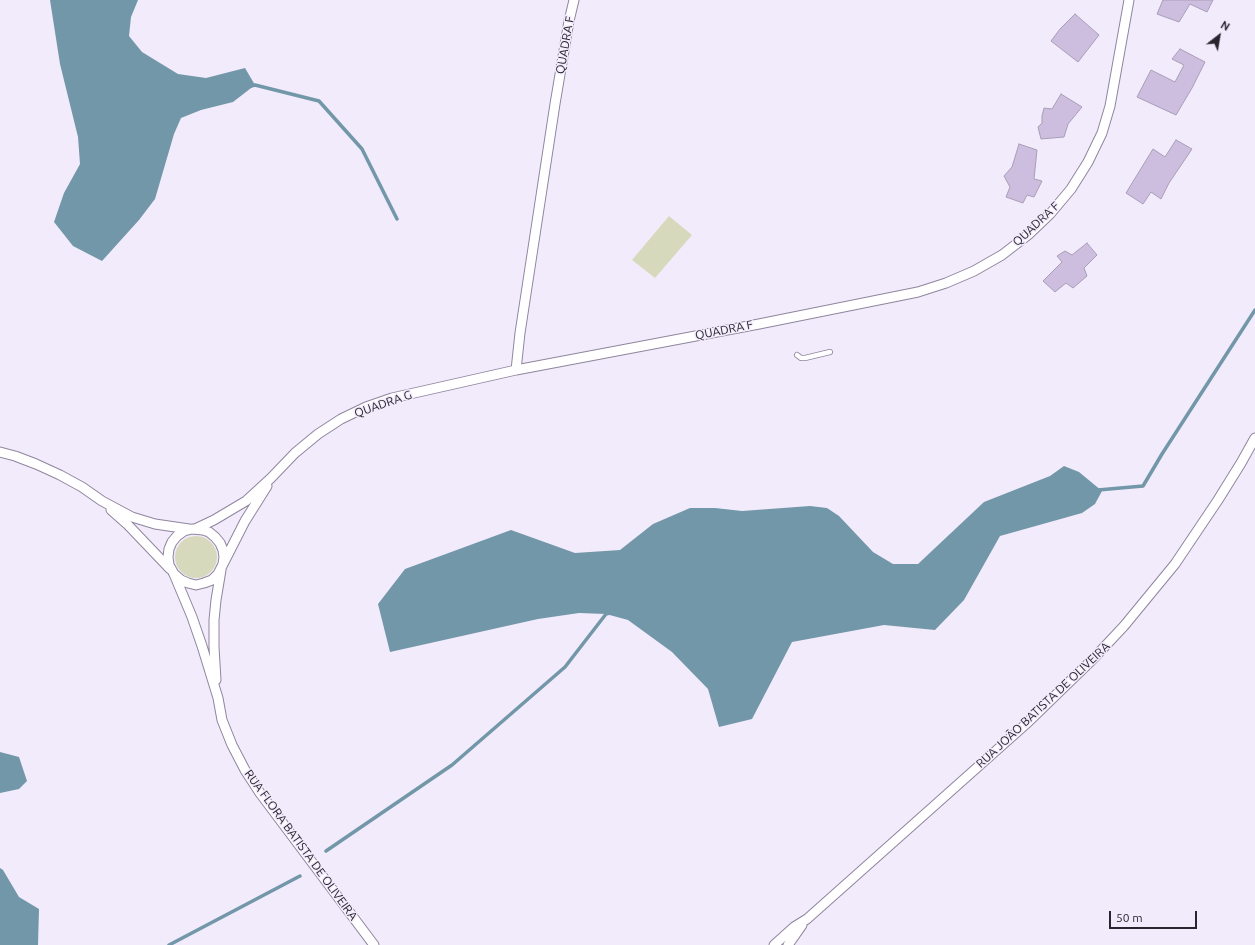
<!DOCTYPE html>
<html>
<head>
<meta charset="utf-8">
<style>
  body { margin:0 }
  #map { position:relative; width:1255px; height:945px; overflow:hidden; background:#f2ebfc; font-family:Ubuntu,sans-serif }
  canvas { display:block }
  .north { position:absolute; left:1199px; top:16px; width:40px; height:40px; -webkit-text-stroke:3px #f2ebfc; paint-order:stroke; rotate:31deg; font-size:11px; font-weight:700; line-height:16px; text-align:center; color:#29252f }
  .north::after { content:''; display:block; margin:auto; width:14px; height:18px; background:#29252f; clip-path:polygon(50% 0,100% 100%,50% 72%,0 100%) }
  .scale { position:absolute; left:1109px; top:911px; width:88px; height:18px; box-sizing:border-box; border:2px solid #29252f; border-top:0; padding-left:5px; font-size:12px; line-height:14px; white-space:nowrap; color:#29252f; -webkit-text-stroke:3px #f2ebfc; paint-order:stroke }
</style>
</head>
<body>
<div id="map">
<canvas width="1255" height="945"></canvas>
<div class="north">N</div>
<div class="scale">50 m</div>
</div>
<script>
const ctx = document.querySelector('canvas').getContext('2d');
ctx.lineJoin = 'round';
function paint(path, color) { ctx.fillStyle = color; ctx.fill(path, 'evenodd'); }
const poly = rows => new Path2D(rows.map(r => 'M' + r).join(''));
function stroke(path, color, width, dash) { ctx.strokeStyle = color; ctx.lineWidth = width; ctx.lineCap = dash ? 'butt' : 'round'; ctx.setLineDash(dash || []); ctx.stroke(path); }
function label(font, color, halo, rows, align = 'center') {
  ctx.font = font + ' Ubuntu,sans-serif'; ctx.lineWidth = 3; ctx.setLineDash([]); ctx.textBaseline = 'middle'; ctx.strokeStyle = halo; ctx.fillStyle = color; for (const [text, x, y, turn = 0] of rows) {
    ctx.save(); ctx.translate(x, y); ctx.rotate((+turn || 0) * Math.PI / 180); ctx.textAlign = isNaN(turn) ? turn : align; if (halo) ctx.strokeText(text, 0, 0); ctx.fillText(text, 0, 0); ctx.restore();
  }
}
paint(poly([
  [669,216,692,235,655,278,632,260],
  '175 557a21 21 0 1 1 42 0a21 21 0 1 1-42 0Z'
]), '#d7d9bd');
paint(poly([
  [50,0,138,0,131,17,129,36,142,52,178,74,206,78,245,68,255,85,233,102,201,110,181,118,174,134,155,199,139,220,102,261,73,246,54,222,64,193,80,164,78,137,60,64],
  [1064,466,1079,472,1102,491,1095,504,1082,513,1000,536,964,600,935,630,884,625,792,642,752,719,719,727,708,689,672,652,628,620,606,614,579,613,538,619,390,652,378,604,405,569,511,530,575,553,620,550,653,524,690,508,715,508,742,511,810,506,827,508,839,516,873,552,893,564,918,564,984,502,1050,476],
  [0,752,19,757,27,781,19,789,0,793],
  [0,868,3,870,19,897,39,909,38,945,0,945]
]), '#7297a8');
stroke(poly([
  [251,86,255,85,319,101,362,149,397,219],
  [1098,490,1143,486,1162,454,1255,310],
  [326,851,452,765,565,667,606,614,610,613],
  [169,945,300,876]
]), '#7297a8', 3.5);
const building = poly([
  [1163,0,1213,0,1207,12,1190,4,1179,22,1157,14,1163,0],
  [1075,14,1099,35,1078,62,1051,41,1060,29,1075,14],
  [1180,49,1205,62,1192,88,1176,115,1137,97,1151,70,1175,82,1184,65,1172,59,1180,49],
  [1061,94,1082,107,1068,124,1064,137,1041,139,1038,127,1042,123,1042,116,1044,108,1052,109,1061,94],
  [1176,140,1192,149,1169,183,1161,199,1151,192,1143,204,1126,193,1153,149,1165,157,1176,140],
  [1019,144,1037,150,1034,179,1042,181,1034,197,1027,195,1023,203,1006,197,1010,187,1004,176,1012,167,1019,144],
  [1087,243,1097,255,1084,268,1087,276,1073,288,1066,283,1055,292,1043,281,1062,262,1057,256,1065,251,1072,255,1087,243]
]);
paint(building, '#cdbedf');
stroke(building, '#a89db6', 1);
const lane = poly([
  [797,355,801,358,805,358,830,352]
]);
const street = poly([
  [516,370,520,333,555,104,569,21,574,0],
  [0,452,15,456,36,464,60,475,82,487,102,501,132,517,155,524,189,529],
  [111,510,128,525,170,569],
  [195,529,214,520,246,501,271,478,295,453,318,434,341,419,366,407,392,398,516,370,759,324,918,292,946,283,974,271,1002,255,1028,235,1050,214,1071,189,1088,162,1102,133,1110,106,1129,0],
  [223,564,224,557,223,550,220,543,215,537,209,532,203,530,192,529,184,531,177,536,172,542,169,549,168,557,169,565,174,574,181,580,188,583,196,585,204,583,212,580,218,574,245,521,267,486],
  [174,574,192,617,202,646,218,698,222,720,232,745,245,770,260,793,374,945],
  [216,680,214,647,214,620,216,600,221,570],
  [774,945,794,927,807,919,1026,724,1094,658,1124,626,1175,564,1218,500,1241,463,1255,438],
  [788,945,802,925]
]);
stroke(lane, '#90859e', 6);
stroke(street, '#90859e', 11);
stroke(lane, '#fff', 4.5);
stroke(street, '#fff', 9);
label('12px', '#29252f', '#f2ebfc', [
  ["QUADRA F",565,45,-80],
  ["QUADRA F",1036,224,-43],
  ["QUADRA F",724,330,-11],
  ["QUADRA G",383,404,-19],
  ["RUA JOÃO BATISTA DE OLIVEIRA",1043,705,-43],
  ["RUA FLORA BATISTA DE OLIVEIRA",301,845,54]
]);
</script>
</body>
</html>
